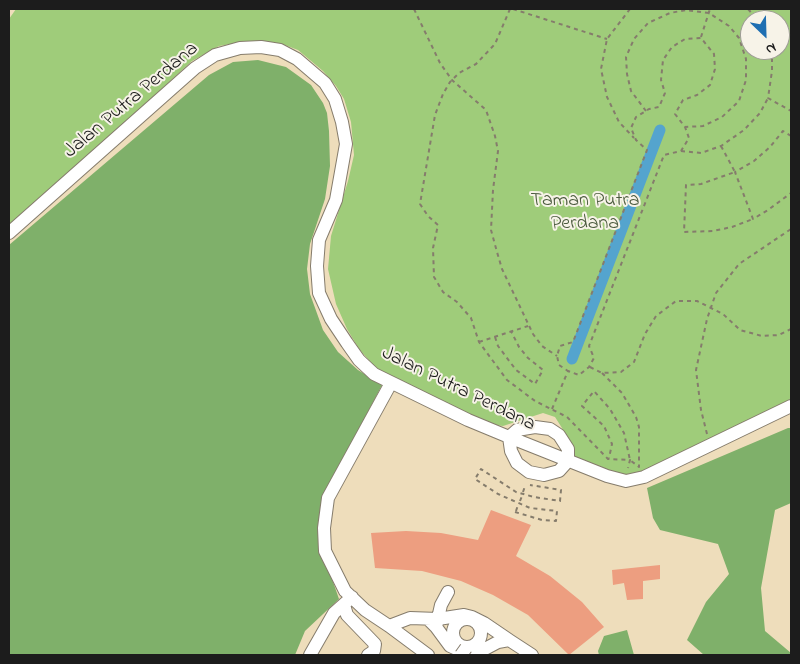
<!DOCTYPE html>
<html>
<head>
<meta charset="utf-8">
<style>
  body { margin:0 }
  #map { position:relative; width:800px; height:664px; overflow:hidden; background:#edb; font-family:"Indie Flower",sans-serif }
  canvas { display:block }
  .frame { position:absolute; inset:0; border:10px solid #1c1c1c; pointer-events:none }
  .north { position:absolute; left:740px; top:10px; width:50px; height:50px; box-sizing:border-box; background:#f7f3e8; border:1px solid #9f9d96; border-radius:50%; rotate:156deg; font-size:14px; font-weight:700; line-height:20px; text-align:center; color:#1c1c1c }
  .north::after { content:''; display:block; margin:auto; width:18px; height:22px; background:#1f6fb2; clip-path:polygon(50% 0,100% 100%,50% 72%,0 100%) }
</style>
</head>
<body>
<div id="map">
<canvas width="800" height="664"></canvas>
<div class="frame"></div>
<div class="north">N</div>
</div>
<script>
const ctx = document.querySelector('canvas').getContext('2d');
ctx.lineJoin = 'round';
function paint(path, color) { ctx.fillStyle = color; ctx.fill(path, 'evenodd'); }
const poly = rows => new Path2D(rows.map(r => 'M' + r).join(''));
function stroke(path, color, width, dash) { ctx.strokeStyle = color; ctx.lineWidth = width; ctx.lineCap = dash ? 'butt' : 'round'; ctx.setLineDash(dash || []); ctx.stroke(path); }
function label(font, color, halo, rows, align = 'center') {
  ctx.font = font + ' "Indie Flower",sans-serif'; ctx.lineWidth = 4; ctx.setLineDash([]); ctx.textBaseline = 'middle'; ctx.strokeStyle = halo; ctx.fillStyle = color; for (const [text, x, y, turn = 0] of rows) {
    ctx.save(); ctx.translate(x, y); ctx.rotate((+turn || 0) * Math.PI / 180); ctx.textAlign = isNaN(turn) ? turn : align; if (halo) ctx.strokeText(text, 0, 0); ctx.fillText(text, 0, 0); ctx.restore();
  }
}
paint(poly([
  [16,9,791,9,791,403,656,469,622,475,580,463,573,455,562,428,555,417,543,413,503,426,487,424,392,378,374,366,359,349,347,329,336,304,328,269,331,236,348,181,354,155,351,122,344,99,336,86,323,71,298,50,282,44,248,41,219,46,192,61,9,229,9,19],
  [750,20,780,20,780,50,750,50]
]), '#9fcc7a');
paint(poly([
  [258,60,286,67,311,85,323,103,327,113,329,131,330,166,325,199,310,244,307,269,310,294,323,330,338,352,358,370,382,385,326,492,323,553,339,599,305,631,295,655,9,655,9,245,209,75,233,62],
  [788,428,791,428,791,503,775,510,761,588,765,631,791,653,791,655,704,655,687,640,706,602,729,574,718,544,660,530,653,518,647,488],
  [627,630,634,655,599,655,598,651,604,636]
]), '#7fb06a');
stroke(poly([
  [572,359,660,130]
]), '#54a4ce', 11);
paint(poly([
  [491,510,531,525,516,556,550,576,582,602,604,627,569,655,528,615,493,595,461,581,422,571,375,568,371,533,406,531,441,533,478,540],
  [660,565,660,579,643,581,643,599,627,600,624,583,613,585,612,570]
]), '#ed9e80');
const minor = poly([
  [9,233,195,68,215,55,240,48,261,47,280,50,297,59,325,83,335,99,342,122,346,144,336,200,319,240,317,266,319,293,331,319,347,343,359,360,374,374,468,420,509,437,607,476,626,481,644,477,791,406],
  [391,383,328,498,324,528,325,551,345,591,365,610,389,626,428,655],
  [535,427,550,429,559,435,568,449,568,461,559,471,544,475,529,472,517,463,511,451,509,437,517,430,535,427],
  [344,605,347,615,375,644,374,651,368,655],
  '453 633a14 14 0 1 1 28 0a14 14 0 1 1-28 0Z',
  [389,626,410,618,438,619,464,615,472,617,484,623,509,640,498,642,481,651,473,652,461,651,450,646,436,627,428,619],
  [436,627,441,605,448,592],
  [509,640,532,655],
  [310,655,334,613,352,597]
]);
stroke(minor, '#857c6c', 14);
stroke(poly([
  [414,9,440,63,452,80,486,110,495,136,498,151,493,190,491,230,497,252,502,269,533,334,542,346,557,356],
  [510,9,495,44,476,64,459,73,450,82,443,94,435,115,420,204,428,216,438,225,433,248,434,277,443,292,457,302,471,318,479,342,507,380,535,401,567,417,608,459,630,460,628,468],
  [513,9,607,39],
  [630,9,607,39,601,69,607,97,619,122,634,138],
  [748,9,758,20],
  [701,37,710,9],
  [772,50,772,71,768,98,791,111],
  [646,111,631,91,627,74,626,57,634,39,648,23,670,13,686,10,709,13,729,26,739,38,746,59,746,80,739,101,722,117,703,126,685,127],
  [791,136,783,131,770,147,754,161,735,172,753,219,768,210,791,193],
  [721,146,735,172,701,184,686,185,684,232,713,231,732,227,753,219],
  [681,151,701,153,721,146,744,130,760,113,768,98],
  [495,337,498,346,516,370,535,384,543,370,528,358,519,347,511,331],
  [479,342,528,326],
  [590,367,602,373,621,372,634,362,645,334,656,316,676,301,697,301,723,314,740,330,762,336,779,335,791,329],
  [602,373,622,393,636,417,639,427,639,467,630,460,624,433,610,409,594,391,582,406,604,426,612,444,609,458],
  [552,409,568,371,559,365,557,356,560,346,573,342,647,150,636,140,631,128,636,117,649,109,659,107,665,93,661,80,663,60,672,47,685,39,701,38,714,54,715,69,710,85,697,95,683,100,675,114,685,127,689,138,681,151,664,155,589,346,594,358,589,367,579,375,568,371],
  [707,434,701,410,696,370,707,319,716,293,739,264,791,229],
  [523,492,525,486],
  [520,501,522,496],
  [516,511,518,505],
  [515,512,542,520,556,521,557,511,530,508,498,494,475,479,481,469,516,492,534,497,560,501,561,490,530,485]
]), '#857c6c', 2, [4, 4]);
stroke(minor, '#fff', 12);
const minorBridge = poly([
  [461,655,466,648]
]);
stroke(minorBridge, '#857c6c', 14, []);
stroke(minorBridge, '#fff', 12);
label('20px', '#1c1c1c', '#f7f3e8', [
  ["Jalan Putra Perdana",132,101,-40],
  ["Jalan Putra Perdana",458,390,26]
]);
label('20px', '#4a5a3d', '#f7f3e8', [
  ["Taman Putra",585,202],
  ["Perdana",585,225]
]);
</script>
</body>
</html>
